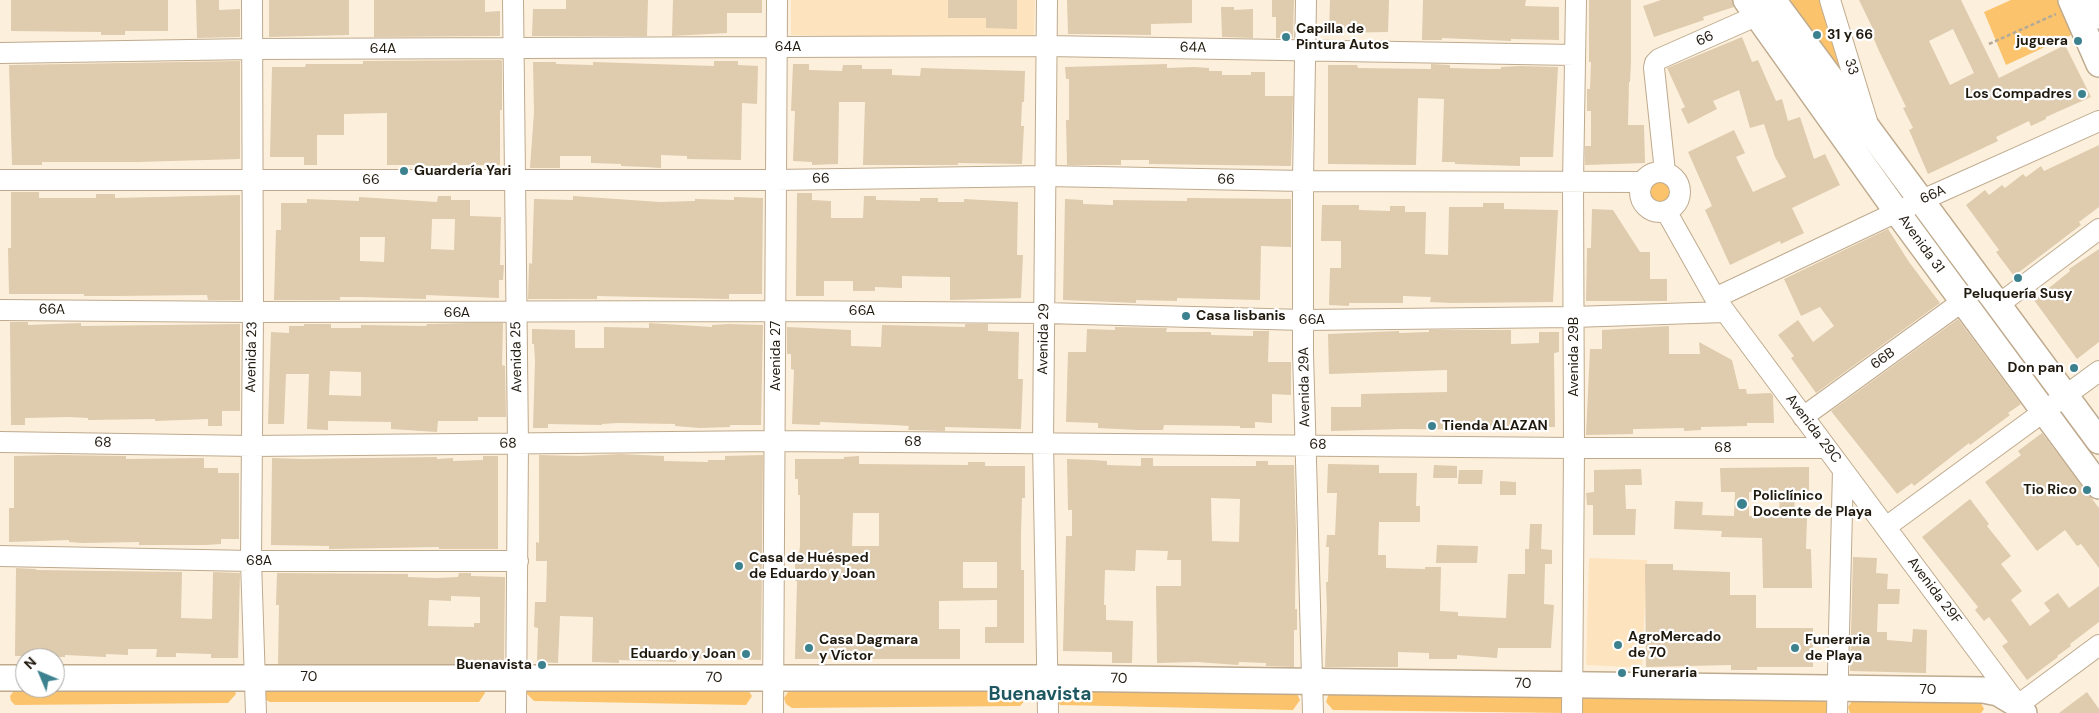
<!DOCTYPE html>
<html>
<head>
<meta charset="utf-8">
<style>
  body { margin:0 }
  #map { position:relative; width:2099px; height:713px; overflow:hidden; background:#fcf0dd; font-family:"DM Sans",sans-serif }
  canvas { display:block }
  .north { position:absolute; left:15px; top:648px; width:50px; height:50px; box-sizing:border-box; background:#fff; border:1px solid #a6a39f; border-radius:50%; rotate:315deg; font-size:14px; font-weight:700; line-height:20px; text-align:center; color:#20190e }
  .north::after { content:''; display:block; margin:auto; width:18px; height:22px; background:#3c818e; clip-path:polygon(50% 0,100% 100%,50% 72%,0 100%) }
</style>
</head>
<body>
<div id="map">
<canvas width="2099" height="713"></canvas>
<div class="north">N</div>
</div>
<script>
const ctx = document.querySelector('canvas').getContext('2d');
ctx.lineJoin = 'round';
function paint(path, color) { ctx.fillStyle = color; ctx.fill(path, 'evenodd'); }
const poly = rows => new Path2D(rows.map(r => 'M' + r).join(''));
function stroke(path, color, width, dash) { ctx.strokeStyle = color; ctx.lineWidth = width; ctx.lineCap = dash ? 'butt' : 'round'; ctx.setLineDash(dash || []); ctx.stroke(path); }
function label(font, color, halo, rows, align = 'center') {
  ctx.font = font + ' "DM Sans",sans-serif'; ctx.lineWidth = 4.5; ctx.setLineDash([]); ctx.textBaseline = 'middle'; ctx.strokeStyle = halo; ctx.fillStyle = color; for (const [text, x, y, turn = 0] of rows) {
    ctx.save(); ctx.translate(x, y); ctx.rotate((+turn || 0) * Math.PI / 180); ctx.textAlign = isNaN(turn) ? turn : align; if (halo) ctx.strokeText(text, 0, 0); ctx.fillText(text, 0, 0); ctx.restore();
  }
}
paint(poly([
  [791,0,1035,0,1034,40,791,35],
  [1589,558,1647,560,1642,668,1586,665]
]), '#fde4be');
paint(poly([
  [1792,0,1830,0,1872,135,1776,6],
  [2011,0,2071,0,2084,29,2006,65,1984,12],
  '1647 192a14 14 0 1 1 28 0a14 14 0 1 1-28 0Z',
  [1915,211,2053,397,2049,400,1911,213],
  [228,686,233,688,236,694,228,703,15,705,11,701,10,696,16,688],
  [1021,687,1028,697,1020,706,792,708,786,704,784,698,788,692,794,689],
  [265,688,483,688,485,693,479,702,270,702,264,699],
  [530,688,748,690,752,696,746,705,534,701,526,693],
  [1061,688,1291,691,1297,694,1300,700,1293,710,1060,705,1057,701,1057,691],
  [1329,693,1551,695,1563,697,1572,705,1585,696,1818,697,1827,703,1829,709,1827,713,1582,713,1572,705,1563,713,1333,710,1326,702],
  [1975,700,1981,703,1984,709,1981,713,1850,713,1848,707,1852,701]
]), '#fbc36b');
paint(poly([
  [11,0,168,0,168,31,125,31,125,35,101,35,101,32,11,31],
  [196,0,219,0,219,10,240,9,240,37,197,38],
  [269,0,349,0,349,35,269,37],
  [374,0,485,0,485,12,500,11,500,36,374,37],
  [566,0,648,0,647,36,532,36,533,9,566,9],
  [673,0,762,0,762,13,727,13,727,33,672,36],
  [948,0,1017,0,1017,29,986,28,986,18,948,18],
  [1067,0,1192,0,1192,23,1151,24,1151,35,1068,34],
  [1272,0,1294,0,1293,38,1276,38,1276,17,1272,17],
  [1330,0,1389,0,1388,32,1329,33],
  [1423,0,1526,0,1525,6,1559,7,1559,40,1511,39,1511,41,1442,38,1442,40,1422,40],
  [1589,0,1631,0,1631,63,1630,82,1629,82,1628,125,1644,125,1645,163,1585,165,1585,146,1591,146,1591,111,1587,111,1587,89,1590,89,1591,62,1589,62],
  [1661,0,1732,0,1734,7,1703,17,1704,20,1654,37,1643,6],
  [1859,0,1961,0,1999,78,2065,45,2091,97,2046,117,2046,119,2031,126,2029,121,1996,137,1998,141,1928,174,1909,130,1913,128,1903,108,1906,107,1879,51,1870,30,1873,29],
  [1953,29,1974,73,1950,85,1929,41],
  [1221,7,1234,7,1234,10,1253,9,1253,38,1222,37],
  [1742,37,1752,62,1758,60,1776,101,1782,99,1788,121,1800,117,1814,159,1825,154,1840,185,1792,208,1804,233,1781,244,1780,241,1730,265,1705,210,1712,206,1688,152,1734,130,1745,153,1736,157,1753,192,1786,177,1775,157,1764,124,1750,128,1739,90,1713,101,1717,109,1688,124,1681,109,1685,107,1667,68],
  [500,60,502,61,502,110,500,110,500,165,440,165,440,167,425,167,425,165,387,165,387,113,344,114,344,135,317,135,317,165,304,165,304,157,270,157,272,67,305,67,306,64,363,64,363,61],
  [240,61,240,159,137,162,42,162,42,165,12,165,9,65],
  [714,61,738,61,738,65,758,66,757,104,742,103,741,160,687,159,687,156,661,155,661,168,645,167,621,166,621,164,591,163,591,156,560,156,560,168,530,168,534,112,533,62,556,62,556,64,593,65,593,62,714,66],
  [793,64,809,64,809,70,842,71,843,65,862,65,862,69,892,69,892,75,920,76,921,68,1025,71,1024,102,1022,102,1021,126,1024,126,1022,164,958,163,958,165,863,165,865,102,839,102,838,164,812,165,812,162,793,161,795,111,791,111],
  [1167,64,1167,68,1194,67,1209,68,1209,71,1222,71,1222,75,1251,75,1251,72,1265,72,1265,96,1293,96,1291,166,1149,164,1149,160,1121,160,1121,165,1067,165,1066,120,1069,120,1069,79,1066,79,1065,67],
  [1431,64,1450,65,1450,68,1484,69,1501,69,1501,67,1520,66,1558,67,1553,157,1520,157,1520,166,1455,164,1455,162,1442,162,1444,99,1418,98,1416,165,1328,164,1328,65,1357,65,1358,68,1431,69],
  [2099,145,2099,207,2079,222,2081,225,2014,276,1996,252,1999,250,1966,205,1985,190,1989,195,2002,185,2005,188,2023,174,2026,177,2041,166,2044,171],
  [11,192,39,192,39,198,96,198,96,194,115,194,115,198,240,195,240,300,208,300,207,295,115,296,84,296,84,294,9,294,8,248,11,248],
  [797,193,812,193,812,200,831,201,831,218,863,218,864,196,876,196,876,200,920,201,920,198,938,198,938,202,964,202,964,199,1018,202,1017,255,1023,255,1021,298,950,300,950,277,902,276,902,288,875,287,875,291,853,291,853,281,824,281,824,296,796,296],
  [438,196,451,196,451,200,470,200,470,216,501,217,500,265,504,265,503,280,499,280,499,298,426,295,426,299,359,297,340,297,340,300,274,300,276,230,281,230,281,203,307,203,307,199,359,201,359,197,437,202],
  [432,219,455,219,454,250,431,249],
  [360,237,385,237,384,262,360,261],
  [573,196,660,202,695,201,695,199,734,200,734,197,763,198,762,294,729,294,729,299,597,296,597,299,528,299,529,263,532,264,534,199,573,200],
  [1187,198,1291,199,1291,247,1261,246,1260,300,1177,298,1177,301,1136,300,1136,303,1063,300,1065,199,1083,200,1083,204,1113,205,1113,200,1187,201],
  [1483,203,1504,203,1504,209,1558,210,1553,302,1452,303,1430,302,1431,297,1403,296,1403,303,1349,303,1349,306,1329,305,1330,268,1341,268,1341,241,1321,241,1322,205,1359,205,1359,210,1390,211,1390,206,1405,206,1405,212,1426,212,1425,254,1448,255,1449,207,1483,207],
  [1592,209,1613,210,1640,252,1650,252,1650,279,1667,279,1667,301,1586,301,1587,248,1591,248],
  [1888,229,1909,262,1940,303,1816,393,1791,358,1794,356,1778,335,1798,320,1813,342,1834,326,1820,307,1801,316,1784,279],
  [2099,249,2099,342,2077,359,2034,300,2070,271,2069,269],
  [1958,319,2021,404,2008,413,2010,415,1970,445,1969,443,1914,486,1912,483,1897,494,1831,411],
  [10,322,28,322,28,325,81,323,81,326,240,324,240,411,222,411,222,426,208,426,208,419,155,421,155,419,88,420,88,418,69,417,25,418,25,425,11,425],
  [470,323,503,323,502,365,505,366,506,417,478,417,478,421,438,421,437,432,391,429,391,422,328,421,328,430,307,429,309,374,286,374,284,424,268,424,271,332,289,333,289,326,304,326,304,324,331,324,331,328,361,328,361,325,426,326,427,324],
  [330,371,361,372,361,396,329,395],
  [649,323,712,327,712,325,729,324,763,325,761,425,730,425,730,427,700,428,675,426,675,424,618,423,602,424,602,425,548,424,548,428,533,428,535,361,534,344,532,344,532,329,575,330,575,348,604,348,604,327,649,328],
  [965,324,988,324,988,331,1019,332,1018,379,1023,379,1021,429,945,427,945,431,908,430,909,426,894,425,820,422,820,425,792,424,794,370,791,369,791,354,787,354,787,327,851,330,851,346,881,347,882,325,965,327],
  [1669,326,1669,354,1700,354,1699,342,1732,360,1739,389,1746,389,1747,394,1771,393,1773,396,1774,423,1747,423,1747,426,1701,427,1701,430,1684,431,1684,428,1633,429,1633,434,1586,435,1590,349,1602,349,1602,330],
  [1115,327,1167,328,1166,332,1211,332,1211,335,1253,336,1253,331,1269,331,1268,362,1291,362,1291,395,1272,394,1272,423,1255,422,1255,428,1240,428,1240,426,1164,425,1163,430,1138,430,1098,428,1098,423,1066,422,1068,352,1086,352,1087,329,1115,330],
  [1429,330,1511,330,1511,344,1539,343,1539,332,1559,332,1559,352,1554,353,1555,427,1537,427,1537,430,1403,429,1331,431,1331,407,1361,407,1361,394,1447,392,1447,370,1329,374,1328,334,1399,331,1399,333,1429,332],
  [2042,433,2099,508,2099,568,2081,544,2077,546,2065,530,2037,551,1985,482,2021,455,2018,451],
  [620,454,664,456,664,461,708,462,708,460,725,460,725,456,763,455,761,660,677,658,676,662,619,660,619,663,592,662,593,617,560,616,558,663,537,662,538,628,534,627,535,602,546,602,547,561,536,561,536,542,539,543,539,455,580,456],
  [57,455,126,456,126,459,204,458,204,468,218,468,218,473,239,473,239,539,221,539,221,544,206,545,139,545,139,542,83,543,69,542,69,540,9,542,9,508,14,508,14,456],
  [483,456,498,456,498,549,439,549,439,547,329,549,329,546,271,545,272,458,302,459,437,457,437,459,453,458,453,461,483,460],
  [859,456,859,464,968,465,968,462,985,462,985,466,1025,466,1025,498,1022,498,1021,535,1021,570,1024,570,1024,643,985,643,985,627,997,627,997,600,939,601,939,629,960,629,960,659,795,659,797,581,795,581,795,561,798,561,800,546,800,495,798,495,798,479,795,479,795,459,844,459,844,457],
  [853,513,879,513,879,546,852,546],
  [963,562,997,562,997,588,963,588],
  [1141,458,1153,458,1153,466,1256,466,1256,461,1268,461,1268,465,1294,465,1296,531,1295,609,1297,609,1297,630,1294,630,1294,667,1266,666,1266,663,1239,662,1238,665,1197,662,1157,663,1156,586,1181,586,1181,560,1167,560,1168,551,1136,550,1135,571,1105,570,1104,605,1106,605,1106,620,1133,621,1132,663,1112,663,1112,652,1063,651,1066,536,1072,536,1072,510,1068,510,1067,459,1092,460,1107,461,1107,465,1141,466],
  [1211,498,1240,499,1239,542,1212,541],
  [1328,464,1379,465,1379,473,1417,473,1416,506,1420,506,1420,522,1379,522,1378,555,1386,555,1386,568,1425,569,1425,567,1441,567,1440,611,1458,612,1458,616,1506,618,1508,574,1525,574,1525,549,1529,549,1530,524,1542,524,1541,549,1552,550,1552,564,1545,564,1544,604,1554,605,1551,648,1498,648,1497,658,1457,655,1457,659,1429,659,1429,653,1398,652,1398,667,1325,667,1327,611,1326,582,1328,582,1329,547,1326,547,1327,535,1335,535,1337,493,1327,493],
  [1434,465,1457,466,1457,478,1433,478],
  [1809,467,1809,492,1795,492,1794,518,1807,518,1806,549,1811,549,1812,588,1763,588,1762,538,1721,537,1722,531,1674,529,1675,501,1703,502,1702,515,1734,516,1735,492,1721,492,1720,468],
  [1749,492,1780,492,1779,517,1749,516],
  [1641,469,1642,485,1625,485,1626,509,1636,509,1635,535,1593,535,1593,505,1587,505,1586,493,1594,492,1594,470],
  [1459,470,1483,470,1482,484,1458,484],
  [1500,481,1516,482,1516,495,1500,495],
  [1970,499,1989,524,1987,526,2011,556,2001,564,2022,591,2011,600,2030,626,2050,611,2044,603,2058,593,2069,608,2099,586,2099,622,2070,644,2071,646,2057,656,2058,657,2027,680,2002,646,2008,642,1989,617,1984,621,1975,610,1978,607,1922,537],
  [1437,545,1478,546,1477,563,1436,563],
  [1853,557,1877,558,1876,573,1888,574,1887,589,1900,589,1899,604,1878,604,1877,632,1887,632,1887,640,1912,642,1913,629,1927,630,1926,673,1850,671],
  [1645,564,1673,564,1673,570,1730,572,1730,595,1756,595,1756,628,1813,628,1813,667,1757,667,1757,670,1731,670,1731,665,1646,667],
  [16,568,36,569,36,570,182,572,181,618,212,619,213,572,240,573,238,658,211,658,211,654,176,653,176,657,156,657,157,649,128,649,128,655,106,654,106,657,65,655,65,657,15,656],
  [277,573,408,574,408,577,436,578,458,577,459,573,471,573,471,576,505,577,504,664,278,664,279,605,276,605],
  [451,596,480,597,480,623,474,623,474,627,428,626,429,600,451,601],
  [2087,692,2099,709,2099,713,2059,713]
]), '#dfcbad');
const minor = poly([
  [252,0,253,312,251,561,256,713],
  [513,0,518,444,516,713],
  [1047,0,1043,443,1048,713],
  [1306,0,1303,181,1303,353,1313,713],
  [1830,0,1867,121],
  [0,53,252,49,1047,46,1575,55],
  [1665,172,1654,68,1655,63,1659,59,1756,16],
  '1640 192a20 20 0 1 1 40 0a20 20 0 1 1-40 0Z',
  [0,180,775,180,1046,176,1303,181,1643,182],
  [1666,211,1715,298,2018,705,2099,645],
  [1715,298,1920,201,2099,121],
  [1998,305,2099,229],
  [0,310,253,312,776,311,1045,313,1304,320,1573,317,1725,312],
  [1803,417,1963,301],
  [0,442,251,446,776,441,1574,448,1826,448],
  [1886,527,2099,371],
  [0,556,251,561,518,561],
  [773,713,777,0],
  [1572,713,1574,448,1573,183,1576,0],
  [1837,713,1843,470]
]);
const major = poly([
  [1746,0,1897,212,2099,486],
  [1773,0,2099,441],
  [2071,0,2099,64],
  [2092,0,2099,16],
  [0,678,25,678],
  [55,678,1049,678,1983,690,1998,693,2018,705,2024,713]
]);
stroke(minor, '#bfaa8d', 22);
stroke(major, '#bfaa8d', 28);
stroke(poly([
  [1989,44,2056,14]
]), '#b4aa9a', 2.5, [4, 2.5]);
stroke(minor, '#fff', 20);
stroke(major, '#fff', 25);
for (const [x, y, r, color] of [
  [1817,35,5,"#3c818e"],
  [1286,37,5,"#3c818e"],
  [2078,41,5,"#3c818e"],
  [2082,94,5,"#3c818e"],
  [404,171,5,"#3c818e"],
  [2018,278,5,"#3c818e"],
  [1186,316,5,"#3c818e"],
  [2074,368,5,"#3c818e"],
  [1432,426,5,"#3c818e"],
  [2087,490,5,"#3c818e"],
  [1742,504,6,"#3c818e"],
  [739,566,5,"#3c818e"],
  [1618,645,5,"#3c818e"],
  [809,648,5,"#3c818e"],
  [1795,648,5,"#3c818e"],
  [746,654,5,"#3c818e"],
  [542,665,5,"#3c818e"],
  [1622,673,5,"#3c818e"]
]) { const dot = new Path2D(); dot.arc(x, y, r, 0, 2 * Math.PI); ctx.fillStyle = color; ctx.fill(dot); stroke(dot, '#fff', 2); }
label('bold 14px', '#20190e', '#fff', [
  ["Capilla de",1296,29],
  ["Pintura Autos",1296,45],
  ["31 y 66",1827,35],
  ["juguera",2068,41,"right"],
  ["Los Compadres",2072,94,"right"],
  ["Guardería Yari",414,171],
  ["Peluquería Susy",2018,294,"center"],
  ["Casa lisbanis",1196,316],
  ["Don pan",2064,368,"right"],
  ["Tienda ALAZAN",1442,426],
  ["Tio Rico",2077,490,"right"],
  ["Policlínico",1753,496],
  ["Docente de Playa",1753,512],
  ["Casa de Huésped",749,558],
  ["de Eduardo y Joan",749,574],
  ["AgroMercado",1628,637],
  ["de 70",1628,653],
  ["Casa Dagmara",819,640],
  ["y Víctor",819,656],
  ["Funeraria",1805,640],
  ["de Playa",1805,656],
  ["Eduardo y Joan",736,654,"right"],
  ["Buenavista",532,665,"right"],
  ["Funeraria",1632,673]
], 'left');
label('14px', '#20190e', '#fff', [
  ["66",1705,39,-24],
  ["64A",788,47],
  ["64A",1193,48,1],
  ["64A",383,49],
  ["33",1851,67,73],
  ["66",821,179,-1],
  ["66",371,180],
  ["66",1226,180,1],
  ["66A",1933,195,-24],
  ["Avenida 31",1921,244,54],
  ["66A",52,310,1],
  ["66A",862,311],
  ["66A",457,313],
  ["66A",1312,320],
  ["Avenida 29",1044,339,-89],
  ["Avenida 27",776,356,-90],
  ["Avenida 23",252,357,-89],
  ["Avenida 25",517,357,-91],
  ["Avenida 29B",1574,357,-90],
  ["66B",1883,359,-36],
  ["Avenida 29A",1305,387,-91],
  ["Avenida 29C",1813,429,53],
  ["68",913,442],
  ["68",103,443,1],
  ["68",508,444,-1],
  ["68",1318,445,1],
  ["68",1723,448],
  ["68A",259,561],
  ["Avenida 29F",1934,591,53],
  ["70",309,677],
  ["70",714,678,1],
  ["70",1119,679,1],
  ["70",1523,684,1],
  ["70",1928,690]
]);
label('bold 19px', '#1e5760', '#fff', [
  ["Buenavista",1040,695]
]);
</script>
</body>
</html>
